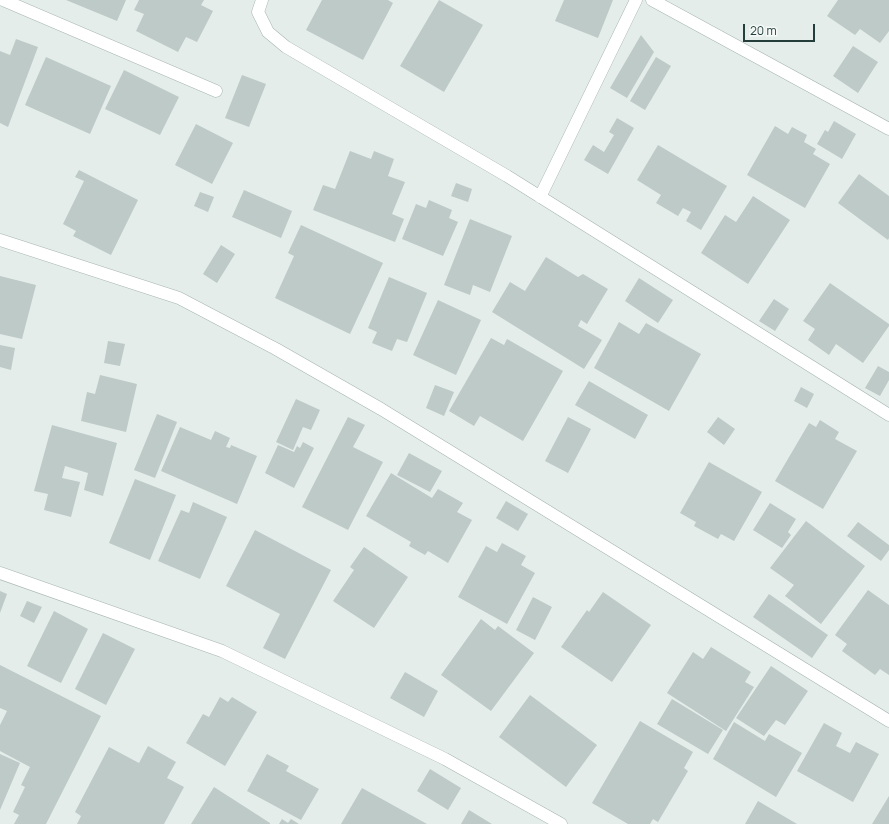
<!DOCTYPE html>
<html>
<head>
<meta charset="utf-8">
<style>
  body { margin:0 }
  #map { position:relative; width:889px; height:824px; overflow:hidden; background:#e4edea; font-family:Manrope,sans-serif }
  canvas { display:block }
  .scale { position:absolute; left:743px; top:24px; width:72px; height:18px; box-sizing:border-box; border:2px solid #253d3a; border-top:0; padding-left:5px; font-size:12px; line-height:14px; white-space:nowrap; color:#253d3a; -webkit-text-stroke:3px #f5f9f8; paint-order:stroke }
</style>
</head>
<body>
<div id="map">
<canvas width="889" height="824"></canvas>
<div class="scale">20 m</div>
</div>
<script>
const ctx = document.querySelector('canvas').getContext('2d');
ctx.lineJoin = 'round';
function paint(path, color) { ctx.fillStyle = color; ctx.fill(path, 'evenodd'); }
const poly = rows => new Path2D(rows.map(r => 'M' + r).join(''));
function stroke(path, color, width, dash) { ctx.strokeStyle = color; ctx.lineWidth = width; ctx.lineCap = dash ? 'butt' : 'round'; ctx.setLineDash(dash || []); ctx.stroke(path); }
paint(poly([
  [66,0,126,0,117,21],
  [139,0,204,0,201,5,213,11,197,42,186,37,178,52,136,31,144,14,134,10],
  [322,0,388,0,393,3,363,60,306,30],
  [439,0,483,25,444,92,400,66],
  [564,0,613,0,598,38,555,21],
  [838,0,889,0,889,31,880,43,860,29,855,35,827,16],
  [641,35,654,52,627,98,610,88],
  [16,39,38,47,8,127,0,123,0,51,10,55],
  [853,46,878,62,858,93,833,76],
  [46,57,111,86,90,134,25,105],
  [656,57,671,66,645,110,630,101],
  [124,70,179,97,160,135,105,109],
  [242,75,266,84,249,127,225,118],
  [617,118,634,128,608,174,584,160,593,145,604,152,614,135,609,132],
  [834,121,856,134,842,159,817,144,825,130,828,132],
  [196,124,233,143,212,184,175,165],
  [775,126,788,134,792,127,807,135,804,142,816,149,813,154,830,164,805,208,747,175],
  [658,145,727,186,701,230,686,221,691,212,683,208,678,216,656,203,661,195,637,180],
  [350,151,371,159,374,151,394,159,388,176,405,182,392,214,404,219,395,242,313,210,323,185,335,189],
  [79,170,138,200,111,255,73,236,76,231,63,224,84,181,75,177],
  [859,174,889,196,889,238,888,240,838,203],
  [456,183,472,189,468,202,451,196],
  [244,190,292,211,281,238,232,217],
  [200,192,214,197,208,212,194,206],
  [753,196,790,220,748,284,701,253,725,215,736,222],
  [429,200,452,210,449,218,458,222,443,256,402,239,416,204,426,208],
  [470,219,512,236,490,292,473,285,470,295,444,285],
  [301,225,383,263,350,334,275,298,294,256,288,253],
  [221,245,235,254,217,283,203,274],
  [546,257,578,277,583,274,608,289,587,324,581,320,578,326,602,340,584,369,492,312,510,282,525,291],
  [0,276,36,285,22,339,0,334],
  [389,277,427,293,407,342,397,339,392,351,372,343,377,332,368,328],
  [639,278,673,300,658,323,625,301],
  [830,283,889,324,889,326,863,363,836,344,829,355,808,340,815,329,803,321],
  [774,299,789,309,775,331,759,321],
  [438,300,481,320,456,375,413,355],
  [619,322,639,334,646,323,701,354,669,411,594,368],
  [491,338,504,345,507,339,563,371,523,441,480,416,474,426,449,411],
  [108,341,125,344,120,366,104,363],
  [0,345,15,348,11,370,0,367],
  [878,366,889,372,889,380,880,396,865,388],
  [100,375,137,384,126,432,81,421,87,392,95,394],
  [589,381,648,415,635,439,575,405],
  [435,385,454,392,444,416,426,408],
  [801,387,814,394,807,408,794,401],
  [296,399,320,410,311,430,303,427,293,450,276,442],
  [157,414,177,422,155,478,134,470],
  [348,417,365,425,353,447,383,462,348,530,302,507],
  [568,417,591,429,568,473,545,461],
  [718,417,735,429,724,445,707,432],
  [820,420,839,432,835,439,857,451,823,509,775,481,809,423,816,427],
  [52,425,117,443,103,496,84,490,88,473,65,466,62,478,80,482,71,517,44,510,48,494,34,491],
  [180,427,211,440,215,431,230,438,226,447,230,448,231,445,257,456,237,504,161,471],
  [303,442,314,448,294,488,265,473,278,445,294,452,297,446,300,448],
  [409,453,442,471,430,492,397,475],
  [709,462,762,492,734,541,721,534,718,539,694,526,696,522,680,513],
  [391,473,432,498,438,489,463,503,457,512,472,520,448,563,428,551,425,555,409,546,411,542,366,516],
  [135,479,176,495,150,560,109,543],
  [506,501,528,514,518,531,496,518],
  [193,502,227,517,200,579,158,561,181,510,189,513],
  [770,503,796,519,788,532,791,535,782,548,753,530],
  [806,521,865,566,821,624,785,596,794,585,770,568],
  [858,522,889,545,889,550,881,561,847,536],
  [255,530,331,570,285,659,263,648,280,614,226,586],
  [502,543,526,556,521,565,535,573,507,624,458,597,486,546,497,552],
  [364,547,408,577,374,628,333,601,354,570,350,567],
  [868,590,889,605,889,675,880,669,875,675,842,651,847,644,835,635],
  [0,591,7,594,0,613],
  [603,592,651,625,612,682,561,647,587,610,589,612],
  [769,594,828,635,812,658,753,617],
  [533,597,552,607,535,640,516,630],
  [27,601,42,607,34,623,20,616],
  [54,611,88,629,61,683,27,666],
  [481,619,495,630,498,626,534,653,491,711,441,675],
  [103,633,135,649,106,705,75,689],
  [711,647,751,672,745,682,754,687,726,731,667,693,693,652,703,659],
  [0,665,101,716,46,824,14,824,19,815,13,812,25,787,21,785,30,767,0,751,0,725,7,711,0,708],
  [771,666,808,691,785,725,776,720,764,736,736,718],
  [405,672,438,691,424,717,390,698],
  [530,695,597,745,566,787,499,737],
  [220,697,228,702,232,697,257,712,225,766,186,743,203,714,209,717],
  [672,699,723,730,708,754,657,724],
  [640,721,693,752,684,768,688,771,658,822,653,819,650,824,628,824,592,803],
  [734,722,765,741,769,734,802,753,776,797,713,759],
  [824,723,842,733,836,746,850,753,856,742,879,754,853,802,797,771],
  [148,746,176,762,167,778,184,787,164,824,77,824,81,816,75,812,109,747,139,763],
  [0,754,20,763,0,810],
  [267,754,289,766,286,771,319,789,301,820,247,791],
  [430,769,461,788,448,810,417,791],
  [214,787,270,823,270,824,191,824],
  [362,788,427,824,341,824],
  [889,796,889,824,872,824],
  [758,801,797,824,745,824],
  [469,810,492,824,461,824],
  [282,819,288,823,291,819,299,824,279,824]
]), '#bdcac7');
const minor = poly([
  [3,0,216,91],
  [262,0,258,12,268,32,286,47,507,176,889,415],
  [652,0,889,129],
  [540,197,636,0],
  [0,240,179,298,276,349,381,409,889,721],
  [0,573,222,651,445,759,561,824]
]);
stroke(minor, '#a7b5b2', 13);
stroke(minor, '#fff', 12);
</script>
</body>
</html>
